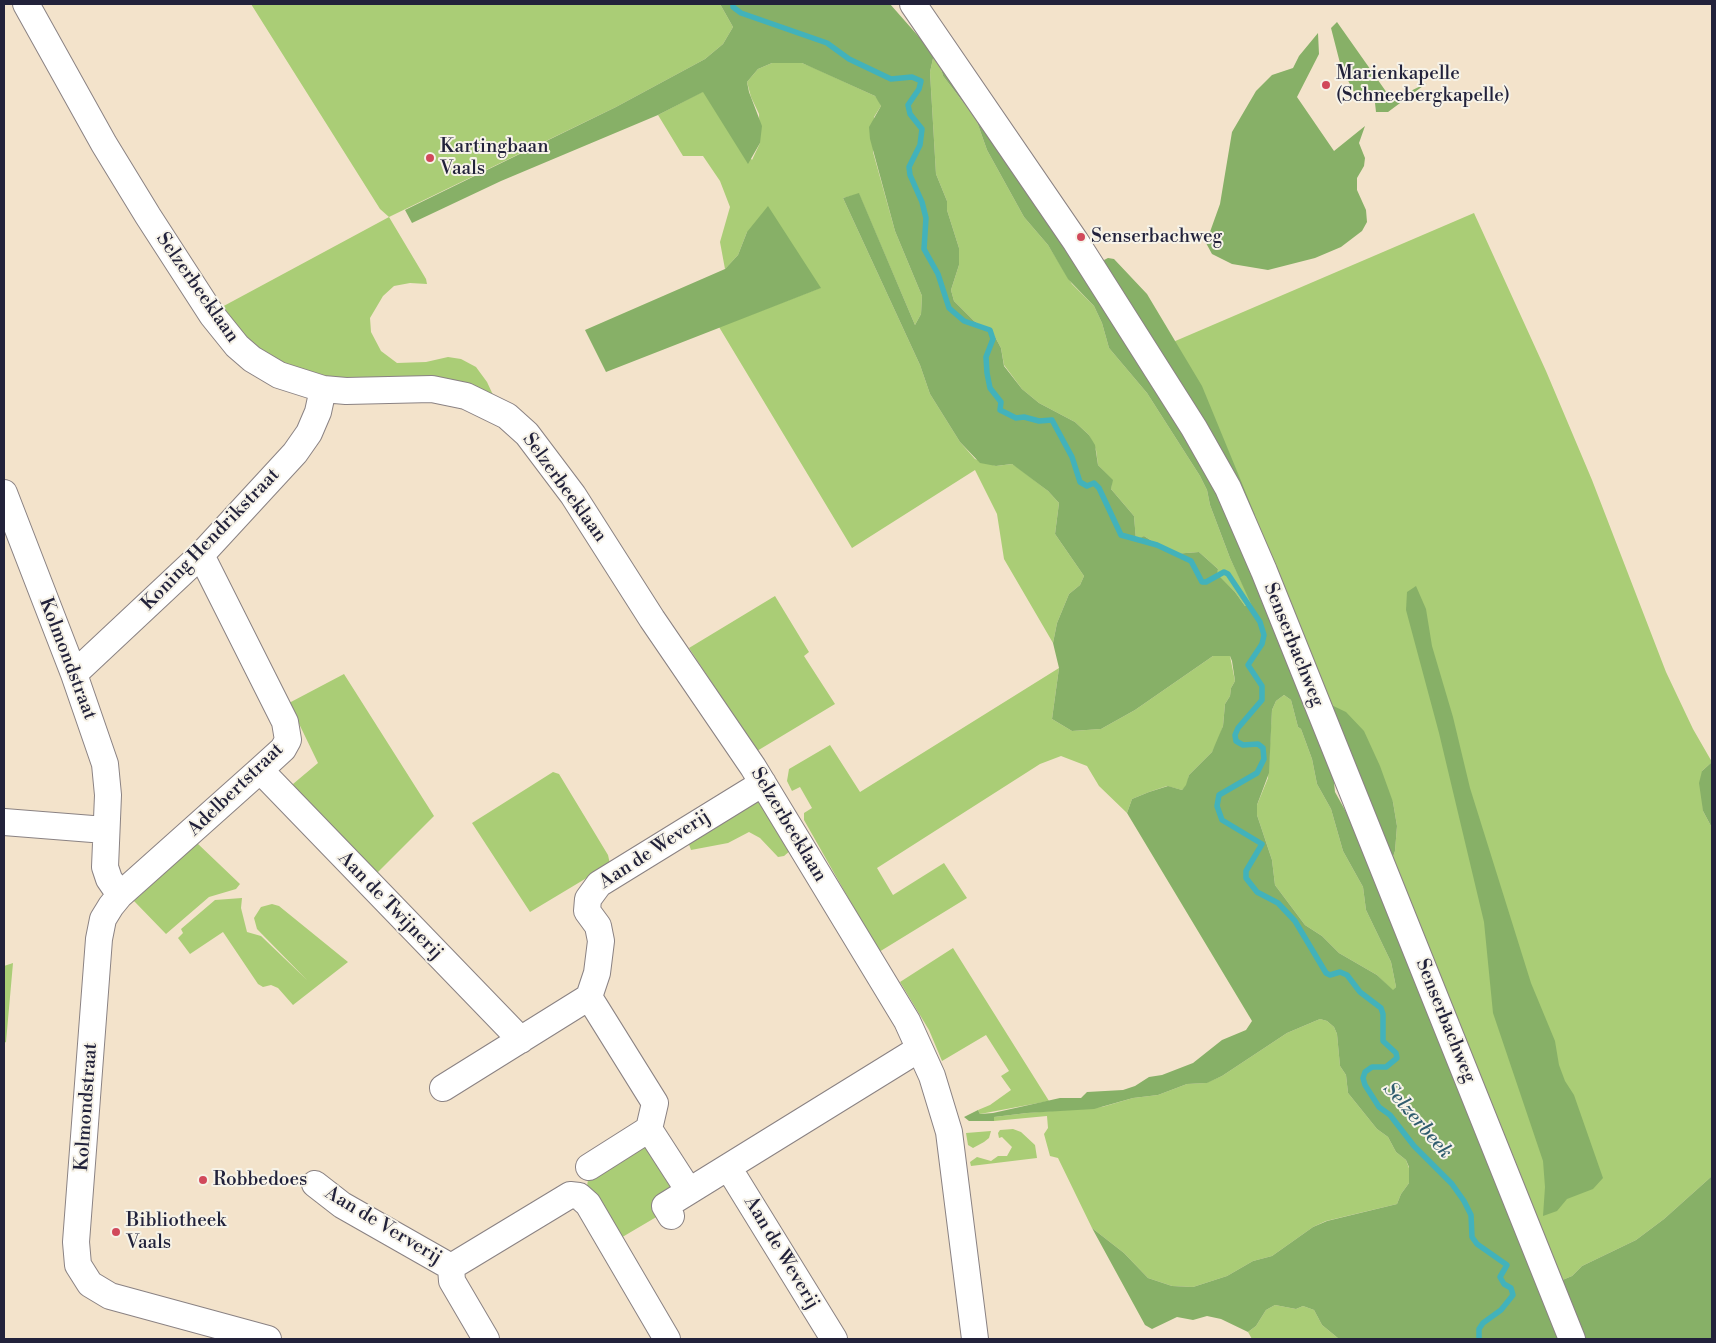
<!DOCTYPE html>
<html>
<head>
<meta charset="utf-8">
<style>
  body { margin:0 }
  #map { position:relative; width:1716px; height:1343px; overflow:hidden; background:#f3e3cb; font-family:"Libre Bodoni",serif }
  canvas { display:block }
  .frame { position:absolute; inset:0; border:5px solid #22223b; pointer-events:none }
</style>
</head>
<body>
<div id="map">
<canvas width="1716" height="1343"></canvas>
<div class="frame"></div>
</div>
<script>
const ctx = document.querySelector('canvas').getContext('2d');
ctx.lineJoin = 'round';
function paint(path, color) { ctx.fillStyle = color; ctx.fill(path, 'evenodd'); }
const poly = rows => new Path2D(rows.map(r => 'M' + r).join(''));
function stroke(path, color, width, dash) { ctx.strokeStyle = color; ctx.lineWidth = width; ctx.lineCap = dash ? 'butt' : 'round'; ctx.setLineDash(dash || []); ctx.stroke(path); }
function label(font, color, halo, rows, align = 'center') {
  ctx.font = font + ' "Libre Bodoni",serif'; ctx.lineWidth = 4; ctx.setLineDash([]); ctx.textBaseline = 'middle'; ctx.strokeStyle = halo; ctx.fillStyle = color; for (const [text, x, y, turn = 0] of rows) {
    ctx.save(); ctx.translate(x, y); ctx.rotate((+turn || 0) * Math.PI / 180); ctx.textAlign = isNaN(turn) ? turn : align; if (halo) ctx.strokeText(text, 0, 0); ctx.fillText(text, 0, 0); ctx.restore();
  }
}
paint(poly([
  [251,4,720,4,733,27,723,44,705,59,616,107,389,217,426,279,427,284,410,283,394,286,383,296,370,318,371,332,381,351,397,363,426,362,448,357,461,359,476,367,487,382,494,397,348,383,264,358,220,308,389,217,380,209],
  [934,54,940,65,943,76,976,119,987,150,1024,217,1048,245,1072,284,1094,306,1102,323,1109,348,1147,393,1200,476,1207,490,1210,505,1230,558,1253,606,1245,606,1235,592,1216,574,1218,569,1199,552,1173,554,1144,536,1136,541,1134,516,1111,489,1112,480,1098,465,1096,450,1089,435,1075,422,1039,403,1022,389,1004,365,1001,348,993,333,974,321,954,301,951,290,959,265,959,248,947,210,947,201,936,174,930,72],
  [785,62,802,63,814,68,875,96,879,101,881,106,874,117,873,152,895,231,922,296,921,314,915,325,859,194,843,198,920,365,930,394,960,442,975,459,996,466,1012,464,1017,467,1048,491,1059,503,1055,534,1084,576,1080,585,1069,594,1057,623,1053,643,1004,559,997,514,975,470,852,548,719,327,820,288,747,232,738,255,725,269,720,242,730,207,720,181,703,156,683,156,658,115,704,91,752,160,760,143,759,114,751,97,747,82,758,69,772,63],
  [1474,213,1546,371,1592,480,1666,672,1693,729,1712,762,1702,771,1703,811,1712,828,1712,1176,1664,1219,1636,1240,1582,1266,1572,1276,1560,1281,1392,860,1395,851,1397,826,1393,802,1325,702,1159,348],
  [775,596,809,652,804,656,835,704,757,751,689,648],
  [1213,656,1230,656,1235,681,1231,688,1230,696,1225,704,1223,726,1218,741,1212,752,1189,775,1187,785,1182,790,1167,786,1149,792,1132,799,1127,813,1099,786,1087,766,1061,756,1040,764,877,868,893,895,944,863,967,898,879,952,804,820,804,813,812,808,800,787,792,791,787,781,789,769,830,745,860,792,1059,668,1052,719,1072,731,1101,729,1135,710],
  [344,674,434,816,374,876,296,795,293,784,318,763,289,703],
  [1284,695,1291,700,1298,727,1301,729,1312,759,1317,784,1331,809,1343,851,1363,887,1366,910,1391,962,1396,987,1393,991,1377,975,1339,953,1322,936,1305,925,1275,885,1272,860,1257,815,1257,805,1268,778,1272,710,1276,701],
  [553,772,559,774,608,855,610,864,530,912,472,823],
  [755,794,791,850,784,856,778,857,760,838,749,832,728,843,691,850,686,836],
  [197,843,240,884,236,889,209,897,166,934,134,901],
  [242,898,241,908,247,932,261,936,307,980,310,977,307,980,257,929,254,918,261,907,272,904,279,906,348,962,293,1005,278,988,271,985,263,987,258,984,223,932,190,954,178,938,183,933,181,929,215,900],
  [953,948,1049,1101,980,1114,978,1110,990,1105,1011,1090,1001,1076,1009,1071,986,1035,942,1061,929,1030,900,982],
  [13,963,6,1042,4,1043,4,966],
  [1320,1019,1327,1021,1334,1027,1337,1034,1340,1066,1346,1075,1348,1093,1377,1129,1388,1137,1396,1152,1406,1160,1409,1168,1409,1183,1401,1194,1397,1204,1326,1221,1313,1227,1272,1256,1253,1261,1227,1276,1193,1287,1172,1286,1148,1278,1124,1253,1092,1228,1058,1158,1050,1156,1044,1134,1048,1128,1047,1116,994,1121,994,1117,1027,1113,1102,1107,1133,1098,1158,1095,1187,1084,1206,1083,1222,1076,1287,1033],
  [1013,1129,1021,1132,1035,1145,1037,1158,971,1166,970,1162,977,1157,991,1161,998,1156,1007,1156,1012,1147,1002,1137,999,1138,998,1133,1000,1130],
  [991,1131,989,1138,984,1142,973,1148,968,1145,966,1133],
  [635,1145,650,1147,676,1187,658,1216,619,1239,587,1186,589,1174],
  [1275,1305,1296,1309,1303,1306,1314,1310,1322,1325,1339,1339,1252,1339,1248,1332,1256,1326,1266,1310]
]), '#aacd76');
paint(poly([
  [720,4,890,4,934,54,930,72,936,174,947,201,947,210,959,248,959,265,951,290,954,301,974,321,993,333,1001,348,1004,366,1022,389,1039,403,1075,422,1089,435,1095,445,1098,465,1113,480,1111,489,1134,516,1136,540,1144,536,1173,554,1199,552,1218,569,1217,574,1235,592,1245,606,1252,606,1230,558,1210,505,1207,490,1200,476,1147,393,1109,348,1102,323,1094,306,1068,279,1048,245,1024,217,987,150,976,119,943,76,940,65,957,71,1236,520,1333,773,1335,792,1350,819,1562,1339,1339,1339,1322,1325,1314,1310,1303,1306,1296,1309,1275,1305,1266,1310,1256,1326,1248,1332,1221,1319,1207,1316,1193,1320,1177,1317,1152,1329,1145,1325,1092,1228,1124,1253,1148,1278,1172,1286,1193,1287,1227,1276,1253,1261,1272,1256,1313,1227,1327,1221,1397,1204,1401,1194,1409,1183,1409,1167,1406,1160,1396,1152,1388,1137,1377,1129,1348,1093,1346,1075,1340,1066,1337,1034,1334,1027,1327,1021,1320,1019,1287,1033,1222,1076,1207,1083,1187,1084,1158,1095,1133,1098,1094,1109,1027,1113,994,1117,994,1121,969,1121,964,1117,978,1110,980,1114,993,1113,1060,1098,1081,1098,1087,1092,1123,1090,1135,1086,1149,1077,1162,1075,1193,1063,1222,1040,1246,1030,1252,1021,1127,813,1132,799,1149,792,1168,786,1182,790,1186,785,1189,775,1212,752,1223,726,1225,704,1230,696,1231,688,1235,681,1232,661,1230,656,1213,656,1135,710,1101,729,1072,731,1052,719,1059,668,1053,643,1057,623,1069,594,1080,585,1084,576,1055,534,1059,503,1048,491,1012,464,996,466,980,463,960,442,930,394,920,365,843,198,859,193,915,325,921,314,922,296,895,231,870,139,869,127,881,106,875,96,802,63,772,63,758,69,747,82,749,92,762,126,760,143,748,164,703,92,658,115,501,181,412,223,405,210,616,107,705,59,723,44,733,27],
  [1284,695,1291,700,1298,727,1301,729,1312,759,1317,784,1331,809,1343,851,1363,887,1366,910,1391,962,1396,987,1393,990,1377,975,1339,953,1322,936,1305,925,1275,885,1272,860,1257,815,1257,805,1269,773,1272,710,1276,701],
  [1337,22,1392,100,1427,83,1388,112,1376,112,1375,103,1367,98,1361,98,1354,92,1341,67,1331,28],
  [1318,33,1319,54,1297,97,1334,151,1365,126,1359,143,1365,158,1364,166,1357,178,1357,190,1366,210,1367,222,1362,231,1341,247,1315,258,1268,270,1232,264,1212,254,1206,243,1220,204,1232,132,1256,91,1272,75,1293,68,1299,56],
  [768,206,821,288,606,372,585,330,725,269,738,255,747,232],
  [1108,258,1114,259,1147,294,1202,386,1255,515,1253,522,1105,265,1104,260],
  [1416,586,1426,609,1432,646,1453,717,1470,788,1531,983,1555,1041,1559,1065,1565,1081,1574,1095,1603,1178,1593,1189,1567,1199,1557,1211,1543,1216,1545,1187,1543,1161,1493,1013,1484,922,1439,733,1406,610,1407,592],
  [1325,702,1346,712,1364,731,1380,766,1393,802,1397,826,1395,851,1392,860],
  [1712,762,1712,828,1703,811,1699,783,1702,771],
  [1712,1176,1712,1339,1584,1339,1560,1281,1572,1276,1582,1266,1636,1240,1664,1219]
]), '#87b067');
stroke(poly([
  [733,4,733,7,741,13,827,43,849,59,891,79,912,77,921,81,919,89,908,105,910,114,922,129,920,145,909,167,910,175,922,202,926,218,924,249,938,274,949,308,964,321,990,330,993,339,986,357,987,373,990,388,1001,402,1000,410,1016,418,1024,417,1039,421,1052,420,1072,457,1080,482,1087,486,1094,483,1099,488,1121,535,1157,545,1191,561,1202,582,1206,582,1224,572,1228,574,1260,622,1264,635,1262,644,1248,665,1262,686,1262,700,1238,728,1235,735,1236,741,1243,745,1258,744,1263,748,1264,759,1257,773,1219,795,1217,806,1222,820,1262,844,1246,871,1246,878,1257,892,1278,903,1295,921,1326,973,1330,975,1340,972,1347,975,1360,992,1381,1008,1383,1014,1383,1041,1396,1053,1397,1058,1386,1067,1372,1067,1365,1072,1363,1078,1365,1085,1379,1107,1390,1115,1414,1146,1452,1184,1464,1201,1471,1215,1472,1237,1477,1244,1507,1265,1500,1277,1504,1284,1511,1288,1513,1295,1501,1310,1483,1323,1479,1329,1479,1339]
]), '#42b2bb', 5.5);
const minor = poly([
  [26,4,104,144,148,216,212,315,237,346,252,359,279,375,323,389,346,391,432,389,466,396,507,416,527,434,573,495,652,619,753,767,907,1021,932,1076,949,1132,975,1339],
  [913,4,1076,242,1194,428,1228,488,1264,571,1572,1339],
  [4,493,74,674,105,764,108,795,105,867,109,879,120,895,111,906,103,919,99,939,76,1242,78,1265,90,1284,110,1296,268,1339],
  [74,674,201,555,295,453,309,433,318,412,323,389],
  [260,770,521,1040],
  [4,822,105,830],
  [120,895,260,770,283,749,288,740,285,722,201,555],
  [443,1088,589,997,597,973,601,941,598,926,587,911,588,899,599,884,763,783],
  [649,1129,689,1191],
  [589,1167,649,1129,655,1103,589,997],
  [728,1167,834,1339],
  [315,1184,342,1205,451,1267,570,1195,579,1196,588,1204,667,1339],
  [671,1216,665,1206,919,1049],
  [451,1267,452,1281,486,1339]
]);
stroke(minor, '#8a8283', 28);
stroke(minor, '#fff', 26);
for (const [x, y, r, color] of [
  [1326,85,5,"#d1495b"],
  [430,158,5,"#d1495b"],
  [1081,237,5,"#d1495b"],
  [203,1180,5,"#d1495b"],
  [116,1232,5,"#d1495b"]
]) { const dot = new Path2D(); dot.arc(x, y, r, 0, 2 * Math.PI); ctx.fillStyle = color; ctx.fill(dot); stroke(dot, '#f7f3e8', 2); }
label('19px', '#22223b', '#f7f3e8', [
  ["Marienkapelle",1336,74],
  ["(Schneebergkapelle)",1336,96],
  ["Kartingbaan",440,147],
  ["Vaals",440,169],
  ["Senserbachweg",1091,237],
  ["Robbedoes",213,1180],
  ["Bibliotheek",126,1221],
  ["Vaals",126,1243]
], 'left');
label('19px', '#22223b', '#f7f3e8', [
  ["Selzerbeeklaan",197,288,55],
  ["Selzerbeeklaan",564,488,54],
  ["Koning Hendrikstraat",211,540,-46],
  ["Senserbachweg",1293,645,68],
  ["Kolmondstraat",67,659,69],
  ["Adelbertstraat",236,790,-44],
  ["Selzerbeeklaan",788,825,59],
  ["Aan de Weverij",655,850,-33],
  ["Aan de Twijnerij",390,906,46],
  ["Senserbachweg",1445,1021,68],
  ["Kolmondstraat",87,1107,-86],
  ["Aan de Ververij",383,1226,31],
  ["Aan de Weverij",781,1253,59]
]);
label('italic 20px', '#2f5c6e', '#f7f3e8', [
  ["Selzerbeek",1417,1121,49]
]);
</script>
</body>
</html>
